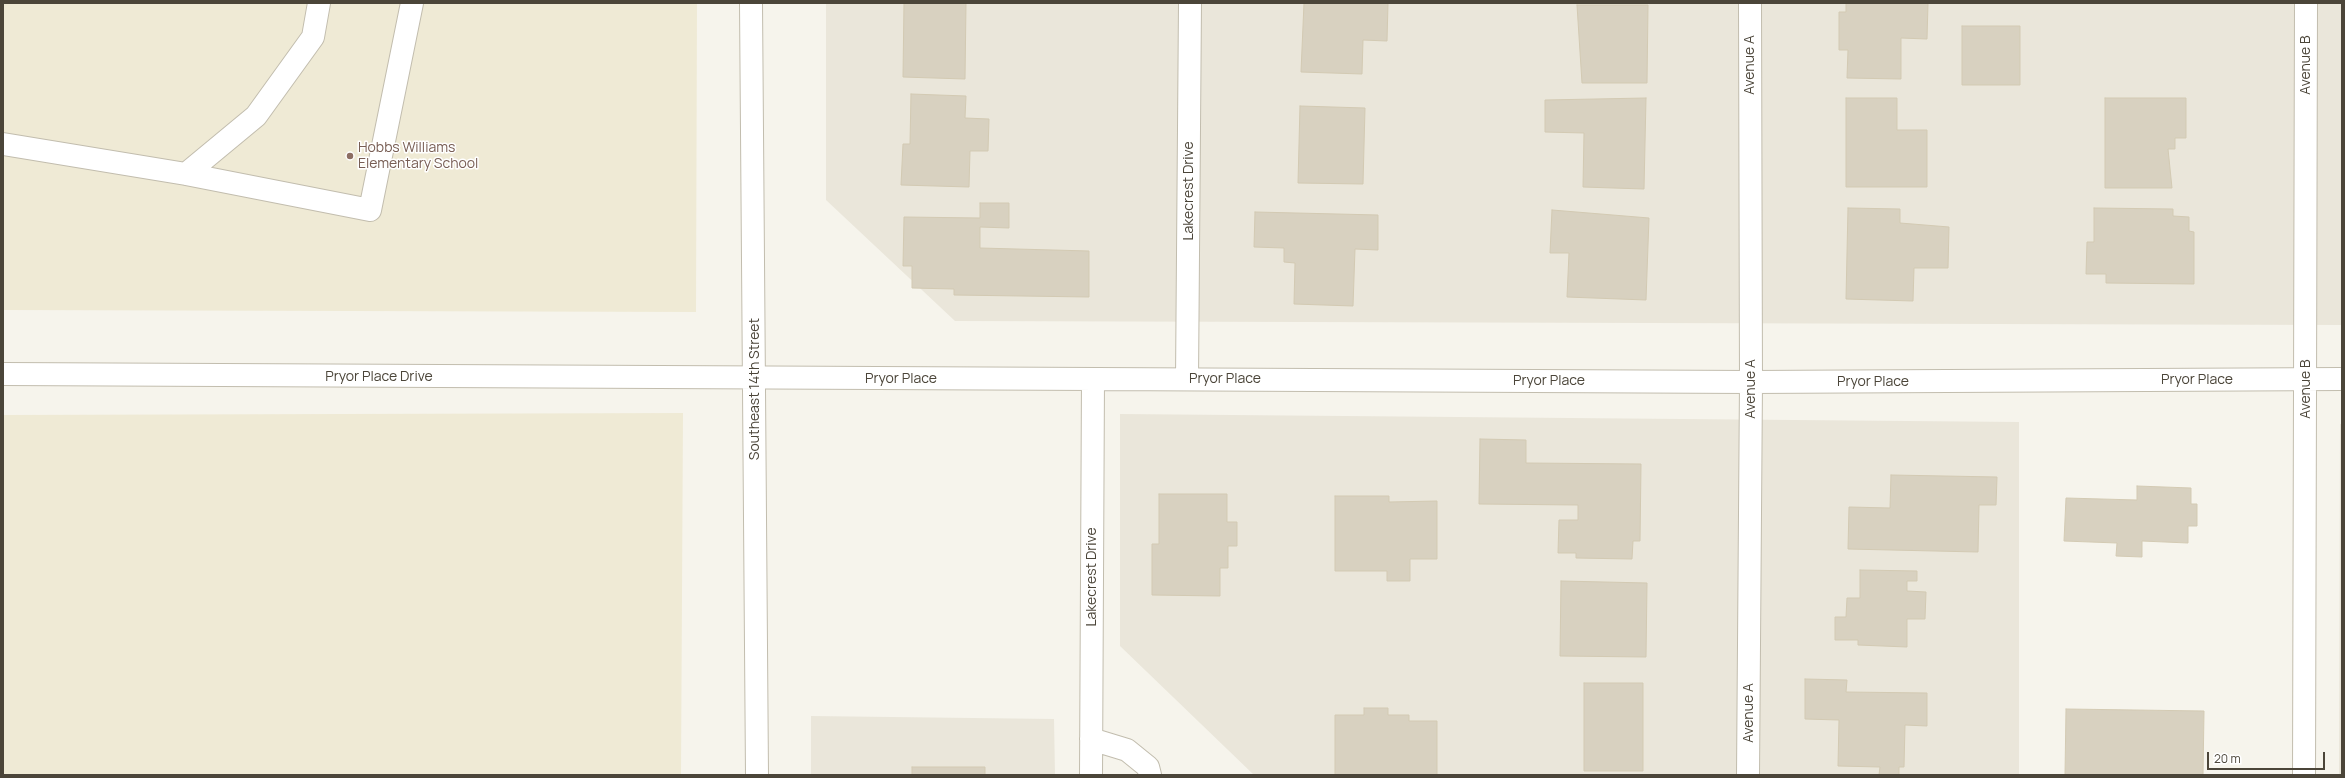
<!DOCTYPE html>
<html>
<head>
<meta charset="utf-8">
<style>
  body { margin:0 }
  #map { position:relative; width:2345px; height:778px; overflow:hidden; background:#f6f4ec; font-family:Manrope,sans-serif }
  canvas { display:block }
  .frame { position:absolute; inset:0; border:4px solid #4b4539; pointer-events:none }
  .scale { position:absolute; left:2207px; top:752px; width:118px; height:18px; box-sizing:border-box; border:2px solid #4b4539; border-top:0; padding-left:5px; font-size:12px; line-height:14px; white-space:nowrap; color:#4b4539; -webkit-text-stroke:3px #fff; paint-order:stroke }
</style>
</head>
<body>
<div id="map">
<canvas width="2345" height="778"></canvas>
<div class="frame"></div>
<div class="scale">20 m</div>
</div>
<script>
const ctx = document.querySelector('canvas').getContext('2d');
ctx.lineJoin = 'round';
function paint(path, color) { ctx.fillStyle = color; ctx.fill(path, 'evenodd'); }
const poly = rows => new Path2D(rows.map(r => 'M' + r).join(''));
function stroke(path, color, width, dash) { ctx.strokeStyle = color; ctx.lineWidth = width; ctx.lineCap = dash ? 'butt' : 'round'; ctx.setLineDash(dash || []); ctx.stroke(path); }
function label(font, color, halo, rows, align = 'center') {
  ctx.font = font + ' Manrope,sans-serif'; ctx.lineWidth = 3; ctx.setLineDash([]); ctx.textBaseline = 'middle'; ctx.strokeStyle = halo; ctx.fillStyle = color; for (const [text, x, y, turn = 0] of rows) {
    ctx.save(); ctx.translate(x, y); ctx.rotate((+turn || 0) * Math.PI / 180); ctx.textAlign = isNaN(turn) ? turn : align; if (halo) ctx.strokeText(text, 0, 0); ctx.fillText(text, 0, 0); ctx.restore();
  }
}
paint(poly([
  [826,3,2342,3,2342,325,955,321,826,200],
  [1120,414,2019,422,2019,775,1254,775,1120,646],
  [2340,424,2342,424,2342,775,2339,775],
  [811,716,1054,719,1055,775,811,775]
]), '#eae6da');
paint(poly([
  [3,3,697,3,696,312,3,310],
  [683,413,681,775,3,775,3,415]
]), '#efead5');
const building = poly([
  [904,3,966,3,965,79,903,77,904,3],
  [1304,3,1388,3,1387,41,1363,40,1362,74,1301,72,1304,3],
  [1846,3,1928,3,1927,39,1901,38,1901,79,1847,78,1848,50,1839,50,1839,12,1846,12,1846,3],
  [1577,5,1648,5,1647,83,1582,83,1577,5],
  [1962,26,2020,26,2020,85,1962,85,1962,26],
  [911,94,966,96,965,118,989,119,988,151,970,151,969,187,901,185,903,144,910,144,911,94],
  [1646,98,1644,189,1583,187,1584,133,1545,132,1545,100,1646,98],
  [1846,98,1897,98,1897,130,1927,130,1927,187,1846,187,1846,98],
  [2105,98,2186,98,2186,138,2175,138,2175,149,2168,149,2172,188,2105,188,2105,98],
  [1300,106,1365,108,1363,184,1298,183,1300,106],
  [980,203,1009,203,1009,228,980,227,980,248,1089,251,1089,297,954,295,954,289,912,288,912,266,903,266,904,217,980,218,980,203],
  [1848,208,1900,209,1900,223,1949,227,1948,268,1914,268,1913,301,1846,299,1848,208],
  [2094,208,2173,209,2173,216,2189,217,2189,231,2194,232,2194,284,2106,283,2106,274,2086,274,2087,242,2094,242,2094,208],
  [1552,210,1649,218,1646,300,1567,297,1569,253,1550,253,1552,210],
  [1255,212,1378,215,1378,250,1355,249,1353,306,1294,304,1295,263,1284,262,1284,248,1254,247,1255,212],
  [1480,439,1526,440,1526,463,1641,464,1640,541,1633,541,1632,559,1576,558,1576,553,1558,553,1559,520,1578,520,1578,505,1479,504,1480,439],
  [1891,475,1997,477,1996,505,1979,505,1978,552,1848,549,1849,507,1890,508,1891,475],
  [2137,486,2191,488,2191,504,2197,504,2197,526,2188,526,2188,543,2142,541,2142,557,2116,556,2117,543,2064,541,2066,498,2137,500,2137,486],
  [1159,494,1227,494,1227,522,1237,522,1237,546,1228,546,1228,568,1220,568,1220,596,1152,595,1152,544,1159,544,1159,494],
  [1335,496,1389,496,1389,502,1437,501,1437,559,1410,559,1410,581,1387,581,1387,571,1335,571,1335,496],
  [1860,570,1917,571,1917,581,1907,581,1907,591,1926,592,1925,619,1907,619,1907,647,1858,645,1858,640,1835,640,1835,617,1846,617,1847,598,1860,598,1860,570],
  [1561,581,1647,583,1646,657,1560,656,1561,581],
  [1805,679,1847,680,1846,692,1927,693,1927,726,1905,725,1904,767,1899,767,1899,775,1879,775,1880,767,1838,766,1839,720,1805,719,1805,679],
  [1584,683,1643,683,1643,771,1584,771,1584,683],
  [1364,708,1388,708,1388,715,1409,715,1409,721,1437,721,1437,775,1335,775,1335,715,1364,715,1364,708],
  [2066,709,2204,711,2203,775,2065,775,2066,709],
  [912,767,985,767,985,775,912,775,912,767]
]);
paint(building, '#d8d1c0');
stroke(building, '#d3cab3', 1);
const minor = poly([
  [751,3,757,775],
  [3,144,186,174,370,210,412,3],
  [186,174,256,116,313,37,319,3],
  [3,374,1751,382,2342,379],
  [1187,379,1190,3],
  [1091,739,1127,750,1148,767,1150,775],
  [1091,775,1093,379],
  [1748,775,1751,382,1750,3],
  [2304,775,2306,3]
]);
stroke(minor, '#c2bdae', 24);
stroke(minor, '#fff', 22);
for (const [x, y, r, color] of [
  [350,156,4,"#8d6e63"]
]) { const dot = new Path2D(); dot.arc(x, y, r, 0, 2 * Math.PI); ctx.fillStyle = color; ctx.fill(dot); stroke(dot, '#fff', 1.5); }
label('14px', '#4b4539', '#fff', [
  ["Avenue A",1750,65,-90],
  ["Avenue B",2306,65,-90],
  ["Lakecrest Drive",1189,191,-90],
  ["Pryor Place Drive",379,377],
  ["Pryor Place",901,379],
  ["Pryor Place",1225,379],
  ["Pryor Place",2197,380],
  ["Pryor Place",1549,381],
  ["Pryor Place",1873,382],
  ["Southeast 14th Street",755,389,-90],
  ["Avenue A",1751,389,-90],
  ["Avenue B",2306,389,-90],
  ["Lakecrest Drive",1092,577,-90],
  ["Avenue A",1749,713,-90]
]);
label('14px', '#785e54', '#fff', [
  ["Hobbs Williams",358,148],
  ["Elementary School",358,164]
], 'left');
</script>
</body>
</html>
